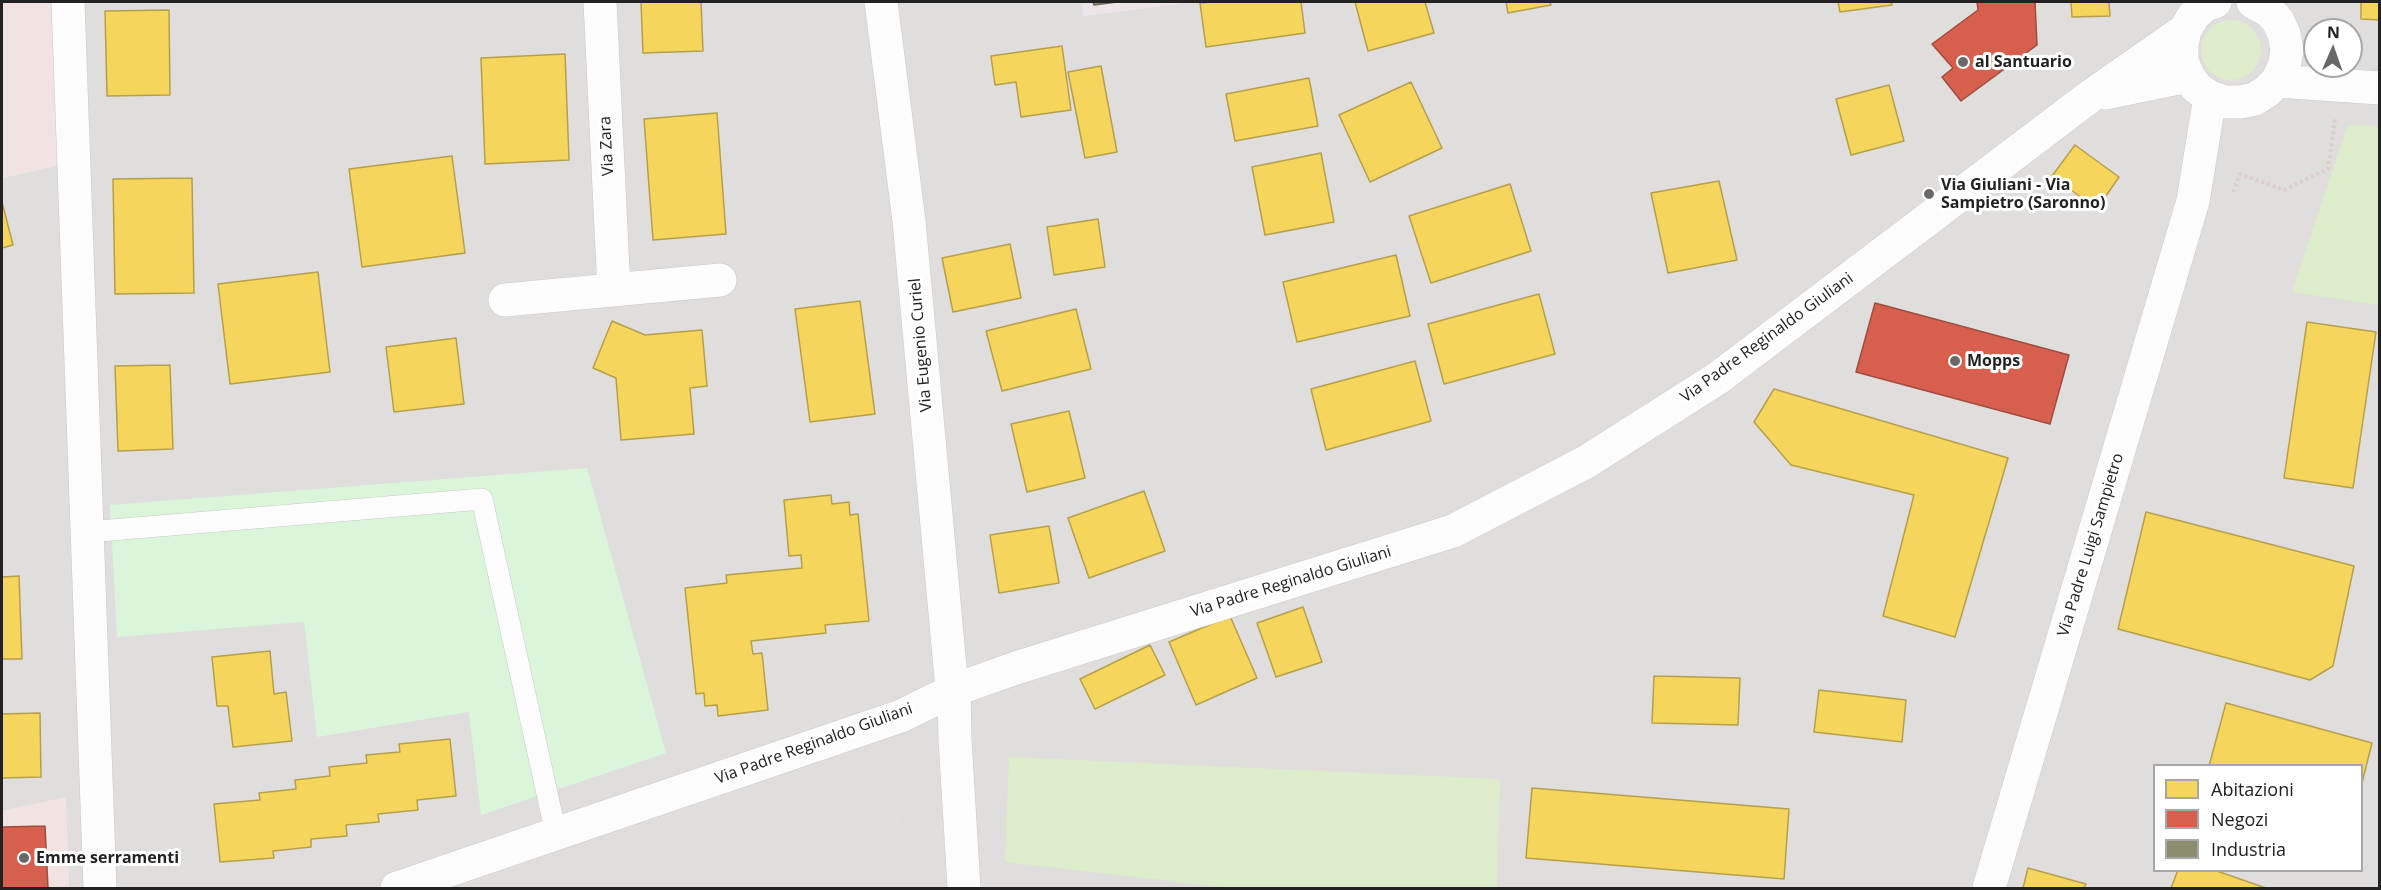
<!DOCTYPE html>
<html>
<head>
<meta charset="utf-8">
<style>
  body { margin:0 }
  #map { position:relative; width:2381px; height:890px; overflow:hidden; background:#f0eeeb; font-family:"Open Sans",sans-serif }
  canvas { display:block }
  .frame { position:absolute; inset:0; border:3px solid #222; pointer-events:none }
  .legend { position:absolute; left:2153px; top:764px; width:210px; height:108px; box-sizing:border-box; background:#fff; border:2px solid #a7a7a7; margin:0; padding:8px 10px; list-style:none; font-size:18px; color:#222 }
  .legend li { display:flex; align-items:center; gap:12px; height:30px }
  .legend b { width:30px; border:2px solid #a7a7a7 }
  .north { position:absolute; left:2303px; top:18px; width:60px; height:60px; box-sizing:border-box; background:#fff; border:2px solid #a7a7a7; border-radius:50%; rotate:2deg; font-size:16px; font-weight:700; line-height:24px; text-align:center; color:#222 }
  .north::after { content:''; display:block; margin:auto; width:21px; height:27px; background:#6a6968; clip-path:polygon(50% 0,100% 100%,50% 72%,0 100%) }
</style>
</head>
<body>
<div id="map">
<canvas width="2381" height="890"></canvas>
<div class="frame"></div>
<ul class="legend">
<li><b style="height:16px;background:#f6d55c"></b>Abitazioni</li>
<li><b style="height:16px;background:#d6604d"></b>Negozi</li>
<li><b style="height:16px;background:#8c8c6e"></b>Industria</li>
</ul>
<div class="north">N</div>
</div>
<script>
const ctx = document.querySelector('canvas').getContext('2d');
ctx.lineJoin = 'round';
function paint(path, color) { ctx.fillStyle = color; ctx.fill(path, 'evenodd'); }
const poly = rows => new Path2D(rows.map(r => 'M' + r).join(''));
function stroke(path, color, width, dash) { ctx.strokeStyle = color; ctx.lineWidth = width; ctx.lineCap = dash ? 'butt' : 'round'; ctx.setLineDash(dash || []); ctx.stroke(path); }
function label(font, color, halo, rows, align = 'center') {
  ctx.font = font + ' "Open Sans",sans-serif'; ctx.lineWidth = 6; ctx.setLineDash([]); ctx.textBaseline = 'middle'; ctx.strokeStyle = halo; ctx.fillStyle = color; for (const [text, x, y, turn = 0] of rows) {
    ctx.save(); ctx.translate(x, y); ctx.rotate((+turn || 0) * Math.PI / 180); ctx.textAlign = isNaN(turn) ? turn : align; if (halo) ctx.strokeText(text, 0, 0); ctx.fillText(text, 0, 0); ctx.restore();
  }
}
paint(poly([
  [81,2,1082,2,1084,16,1191,2,2379,2,2379,888,69,888,65,798,2,811,2,178,86,159],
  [2315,30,2351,30,2351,66,2315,66],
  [2154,766,2362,766,2362,870,2154,870]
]), '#dfdedc');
paint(poly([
  [2,2,81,2,86,159,2,178],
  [66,797,69,888,2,888,2,811]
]), '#f1e3e1');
paint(poly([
  [1082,2,1191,2,1083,16]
]), '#ede4e9');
paint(poly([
  '2201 50a30 30 0 1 1 60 0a30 30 0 1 1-60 0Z',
  [2348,125,2379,126,2379,305,2292,292],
  [1009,757,1500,779,1497,888,1231,888,1005,862]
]), '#ddeccb');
paint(poly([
  [587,468,666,753,481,815,469,712,317,737,304,622,117,637,110,505]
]), '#daf5da');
paint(poly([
  [2132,114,2152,119,2167,134,2175,156,2175,177,2107,340,1902,277,1991,211,2033,222,2048,166,2113,117],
  [2248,211,2311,235,2221,480,2154,456],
  [1237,328,1273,499,1250,505,1213,333],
  [898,784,904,888,880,888,873,786]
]), '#e0dfde');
const homes = poly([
  [641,2,701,2,703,51,643,53,641,2],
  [1212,2,1301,2,1305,33,1206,47,1200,3,1212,2],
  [1355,2,1425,2,1434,33,1368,51,1355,2],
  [1506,2,1550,2,1551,5,1508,13,1506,2],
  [1838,2,1891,2,1892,5,1840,12,1838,2],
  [2071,2,2109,2,2110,16,2072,17,2071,2],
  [2361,2,2380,2,2380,20,2361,19,2361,2],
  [169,10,170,95,107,96,105,11,169,10],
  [1062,46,1071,110,1021,117,1016,82,995,85,991,56,1062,46],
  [565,54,569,160,485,164,481,58,565,54],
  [1101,66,1117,152,1085,158,1068,72,1101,66],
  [1309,78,1318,126,1235,141,1226,94,1309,78],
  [1411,82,1442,148,1370,182,1339,115,1411,82],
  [1889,85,1904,141,1851,155,1836,99,1889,85],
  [717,113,726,234,653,240,644,119,717,113],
  [2075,145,2119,177,2097,209,2052,176,2075,145],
  [1321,153,1334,222,1265,235,1252,167,1321,153],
  [452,156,465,253,362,267,349,169,452,156],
  [192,178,194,293,115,294,113,179,192,178],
  [1719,181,1737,260,1668,273,1651,193,1719,181],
  [1510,184,1531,251,1431,283,1409,216,1510,184],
  [2,202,13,245,2,248,2,202],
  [1098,219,1105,267,1054,275,1047,227,1098,219],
  [1010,244,1021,298,953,312,942,258,1010,244],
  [1396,255,1410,316,1297,342,1283,282,1396,255],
  [318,272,330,372,230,384,218,284,318,272],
  [1539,294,1555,354,1444,384,1428,324,1539,294],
  [860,301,875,414,810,422,795,309,860,301],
  [1076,309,1091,369,1002,391,986,331,1076,309],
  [612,321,645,335,702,330,707,386,690,388,694,434,621,440,616,378,593,368,612,321],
  [2307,322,2376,332,2353,488,2284,478,2307,322],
  [456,338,464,404,394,412,386,347,456,338],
  [1415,361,1431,421,1326,450,1311,389,1415,361],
  [170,365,173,449,118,451,115,366,170,365],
  [1774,389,2008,458,1955,637,1883,616,1914,495,1791,465,1754,422,1774,389],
  [1069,411,1085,478,1027,492,1011,424,1069,411],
  [1144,491,1165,551,1089,578,1068,518,1144,491],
  [831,495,832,504,849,502,850,515,858,514,869,621,825,625,826,633,751,641,753,654,762,653,768,710,718,716,717,705,705,706,704,693,696,694,685,588,727,583,726,575,802,568,801,555,789,556,784,500,831,495],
  [2146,512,2354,566,2333,666,2310,680,2118,629,2146,512],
  [1049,526,1059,583,999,593,990,535,1049,526],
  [19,576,22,659,2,659,2,577,19,576],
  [1303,607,1322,662,1276,677,1257,623,1303,607],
  [1230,616,1257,678,1196,705,1169,642,1230,616],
  [1150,645,1165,675,1095,709,1080,679,1150,645],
  [270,651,274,694,286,692,292,741,233,747,228,706,217,706,212,657,270,651],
  [1654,676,1740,678,1738,725,1652,723,1654,676],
  [1819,690,1906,700,1902,742,1814,732,1819,690],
  [2226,703,2372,743,2362,783,2362,766,2209,766,2226,703],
  [40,713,41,777,2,778,2,714,40,713],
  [450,739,456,796,417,800,418,810,378,814,379,822,346,825,347,836,311,839,311,847,273,851,274,858,220,862,214,804,260,800,259,793,296,789,295,780,330,776,329,767,367,763,366,755,400,752,399,744,450,739],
  [1532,788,1789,809,1784,879,1526,858,1532,788],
  [2028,868,2086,884,2084,888,2023,888,2028,868],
  [2178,870,2214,870,2266,888,2171,888,2178,870]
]);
paint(homes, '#f6d55c');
stroke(homes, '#b69f4b', 1.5);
const shops = poly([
  [1977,2,2035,2,2037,45,1961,101,1942,77,1953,68,1932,44,1978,10,1977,2],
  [1875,303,2069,355,2050,424,1856,372,1875,303],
  [45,826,48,888,2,888,2,827,45,826]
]);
paint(shops, '#d6604d');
stroke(shops, '#a04d40', 1.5);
const industry = poly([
  [1093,2,1117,2,1094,5,1093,2]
]);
paint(industry, '#8c8c6e');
stroke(industry, '#6c6c57', 1.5);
const lane = poly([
  [87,532,482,499,556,834]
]);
const street = poly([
  [68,2,100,888],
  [600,2,614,290],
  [881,2,909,221,951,678,954,690,955,739,964,888],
  [2215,2,2207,4,2194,15,2185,30,2182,45,2182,61,2188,76,2197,88,2210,97,2225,102,2240,102,2255,99,2267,91,2277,81,2284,66,2287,50,2284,34,2278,21,2269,11,2253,2],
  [2277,81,2380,88],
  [2105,93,2188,76],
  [505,300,720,280],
  [397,888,901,716,954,690,1016,668,1453,531,1586,462,1718,378,2092,95,2185,30],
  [1989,888,2193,201,2210,97]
]);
stroke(lane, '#c9c8c7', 22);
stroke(street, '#c9c8c7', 34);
stroke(poly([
  [2233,192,2240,174,2284,190,2328,169,2335,119]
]), '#dccecd', 4, [3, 3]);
stroke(lane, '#fdfcfc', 21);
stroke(street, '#fdfcfc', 33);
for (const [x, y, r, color] of [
  [1963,62,6,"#6a6968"],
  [1929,194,6,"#6a6968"],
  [1955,361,6,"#6a6968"],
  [24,858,6,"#6a6968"]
]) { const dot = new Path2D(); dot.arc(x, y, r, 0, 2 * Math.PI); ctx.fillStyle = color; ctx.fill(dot); stroke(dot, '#fff', 2); }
label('bold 16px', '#222', '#fff', [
  ["al Santuario",1975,62],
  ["Via Giuliani - Via",1941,185],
  ["Sampietro (Saronno)",1941,203],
  ["Mopps",1967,361],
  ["Emme serramenti",36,858]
], 'left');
label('16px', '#222', '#fff', [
  ["Via Zara",607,146,-93],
  ["Via Padre Reginaldo Giuliani",1767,338,-36],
  ["Via Eugenio Curiel",921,345,-95],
  ["Via Padre Luigi Sampietro",2091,545,-73],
  ["Via Padre Reginaldo Giuliani",1291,582,-17],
  ["Via Padre Reginaldo Giuliani",814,744,-20]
]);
</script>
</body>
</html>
